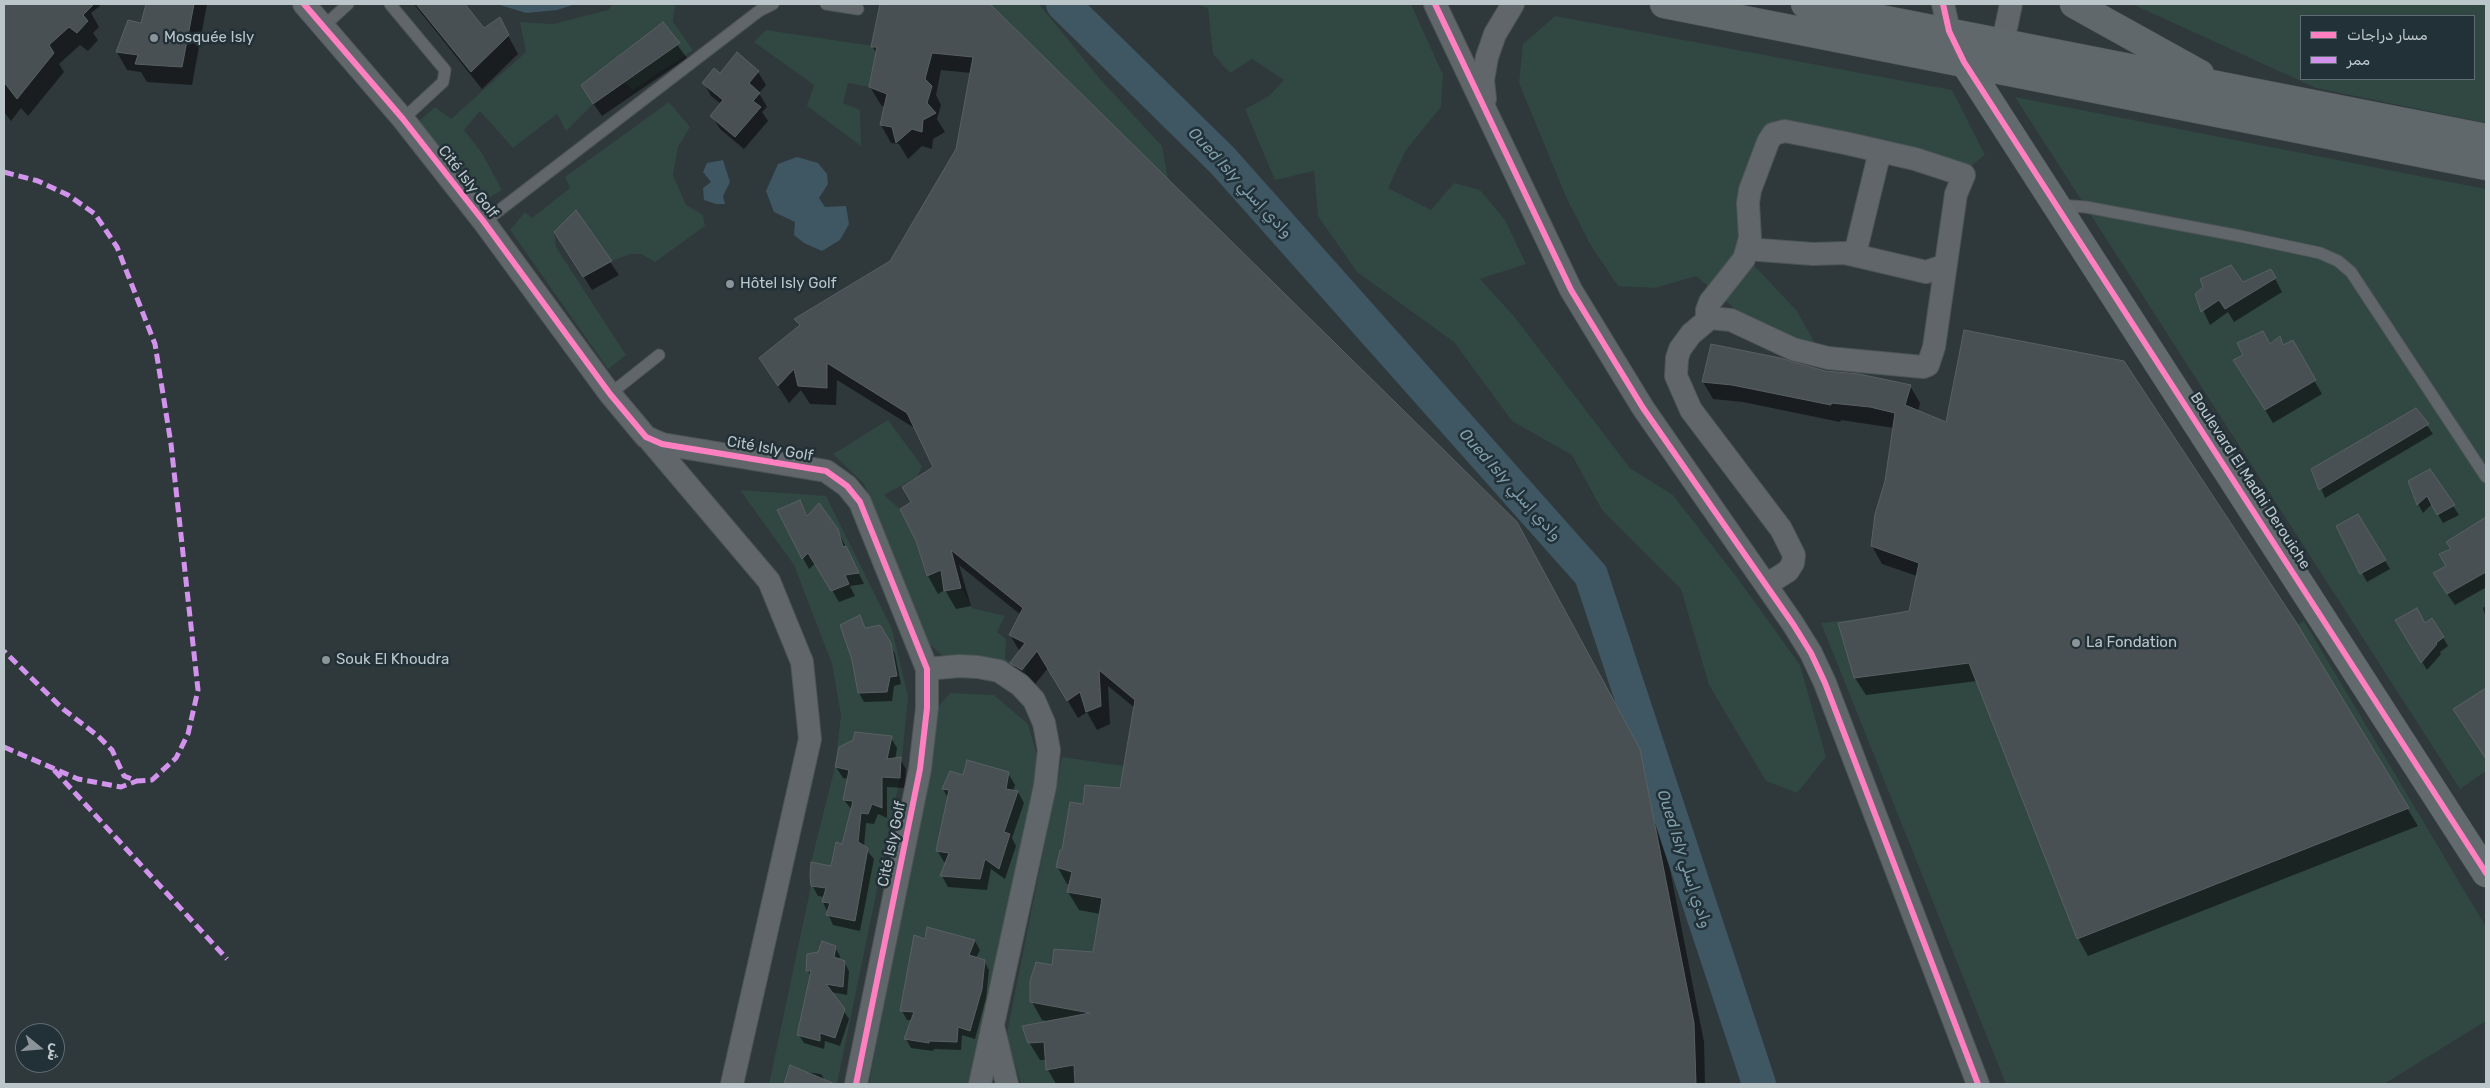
<!DOCTYPE html>
<html>
<head>
<meta charset="utf-8">
<style>
  body { margin:0 }
  #map { position:relative; width:2490px; height:1088px; overflow:hidden; background:#2f383b; font-family:Rubik,Vazirmatn,sans-serif }
  canvas { display:block }
  .frame { position:absolute; inset:0; border:5px solid #bbc6cb; pointer-events:none }
  .legend { position:absolute; left:2300px; top:15px; width:175px; height:65px; box-sizing:border-box; background:#223037; border:1px solid #5f6c72; margin:0; padding:6px 9px; list-style:none; font-size:15px; color:#bbc6cb }
  .legend li { display:flex; align-items:center; gap:10px; height:25px }
  .legend b { width:25px; border:1px solid #5f6c72 }
  .north { position:absolute; left:15px; top:1023px; width:50px; height:50px; box-sizing:border-box; background:#223037; border:1px solid #5f6c72; border-radius:50%; rotate:107deg; font-size:14px; font-weight:700; line-height:20px; text-align:center; color:#bbc6cb }
  .north::after { content:''; display:block; margin:auto; width:18px; height:22px; background:#8a9499; clip-path:polygon(50% 0,100% 100%,50% 72%,0 100%) }
</style>
</head>
<body>
<div id="map">
<canvas width="2490" height="1088"></canvas>
<div class="frame"></div>
<ul class="legend">
<li><b style="height:6px;background:#ff80c0"></b>مسار دراجات</li>
<li><b style="height:6px;background:#d193ec"></b>ممر</li>
</ul>
<div class="north">ش</div>
</div>
<script>
const ctx = document.querySelector('canvas').getContext('2d');
ctx.lineJoin = 'round';
function paint(path, color) { ctx.fillStyle = color; ctx.fill(path, 'evenodd'); }
const poly = rows => new Path2D(rows.map(r => 'M' + r).join(''));
function stroke(path, color, width, dash) { ctx.strokeStyle = color; ctx.lineWidth = width; ctx.lineCap = dash ? 'butt' : 'round'; ctx.setLineDash(dash || []); ctx.stroke(path); }
function label(font, color, halo, rows, align = 'center') {
  ctx.font = font + ' Rubik,Vazirmatn,sans-serif'; ctx.lineWidth = 5; ctx.setLineDash([]); ctx.textBaseline = 'middle'; ctx.strokeStyle = halo; ctx.fillStyle = color; for (const [text, x, y, turn = 0] of rows) {
    ctx.save(); ctx.translate(x, y); ctx.rotate((+turn || 0) * Math.PI / 180); ctx.textAlign = isNaN(turn) ? turn : align; if (halo) ctx.strokeText(text, 0, 0); ctx.fillText(text, 0, 0); ctx.restore();
  }
}
paint(poly([
  [613,4,675,4,673,22,693,50,633,90,624,82,680,44,662,22,581,85,593,104,566,131,557,114,513,148,480,111,464,130,482,153,502,190,483,201,419,121,435,107,451,119,526,52,520,22,553,24,608,10],
  [990,4,1039,4,1101,80,1162,146,1168,179],
  [1196,4,1411,4,1443,75,1441,107,1406,150,1388,188,1431,210,1454,183,1480,190,1505,220,1526,264,1480,279,1513,315,1630,468,1673,495,1738,579,1800,665,1826,757,1797,793,1766,781,1709,685,1681,589,1602,510,1572,455,1512,421,1454,342,1357,272,1318,216,1314,171,1275,180,1245,109,1269,96,1284,80,1252,59,1230,73,1213,54,1208,8],
  [2132,4,2486,4,2486,123,2316,88],
  [2301,16,2474,16,2474,79,2301,79],
  [1555,16,1952,90,1985,155,1968,168,1766,139,1750,261,1797,311,1817,347,1781,342,1734,308,1696,276,1655,288,1618,286,1590,244,1566,197,1519,83,1523,44],
  [766,30,900,50,875,59,869,87,848,83,843,103,860,110,861,146,807,106,814,85,754,42],
  [2015,97,2486,189,2486,771,2460,789],
  [669,102,690,127,678,147,673,175,686,205,703,215,705,226,655,262,641,254,630,254,612,261,576,211,554,232,556,247,626,355,608,369,510,230,525,212,532,218,570,188,565,177],
  [888,420,922,466,917,477,884,495,900,509,916,541,926,576,941,570,945,591,961,588,972,608,1005,616,997,632,1006,639,1005,659,1026,668,1025,682,944,657,927,642,864,484,833,454],
  [740,490,826,496,892,629,908,697,900,778,837,1084,769,1084,811,886,811,862,835,767,841,715,832,664,794,565],
  [1924,612,2161,697,2304,621,2486,927,2486,1021,2384,1084,2006,1084,1821,623],
  [950,693,994,695,1028,724,1040,766,972,1084,869,1084,938,707],
  [1062,757,1124,766,1074,1064,1075,1084,1021,1084,1006,1038]
]), '#314742');
paint(poly([
  [497,4,576,4,557,10,526,13],
  [797,157,818,163,827,174,828,184,819,198,825,207,846,206,849,224,840,240,822,251,804,243,794,235,795,222,774,212,766,191,778,164],
  [723,160,730,182,723,196,725,204,716,204,704,200,703,188,711,182,703,172,707,163]
]), '#3e5763');
paint(poly([
  [4,4,99,4,100,6,91,13,99,27,93,33,98,40,88,51,80,45,59,64,64,72,28,116,21,108,11,121,4,112],
  [147,4,207,4,192,85,147,82,141,72,127,70,117,52,128,22,142,25],
  [414,4,463,4,483,29,499,19,518,54,482,89],
  [881,4,969,4,984,7,984,4,988,4,1516,523,1650,768,1704,1042,1705,1084,1056,1084,1048,1070,1047,1060,1040,1060,1029,1042,1051,1022,1042,1020,1032,1002,1053,966,1094,953,1100,914,1079,910,1068,892,1070,885,1067,884,1057,866,1084,806,1121,790,1135,708,1108,686,1110,724,1097,730,1087,712,1078,718,1048,668,1032,688,1022,681,1012,663,1020,652,1010,635,1021,615,959,565,971,606,956,609,945,590,938,594,928,576,917,541,912,503,934,467,916,429,837,380,836,405,810,404,801,390,789,403,760,358,800,327,796,319,890,261,957,149,971,73,941,70,936,95,941,105,937,119,945,132,933,139,932,149,922,146,908,159,899,144,891,143,881,125,885,107,881,105,870,87,877,54,872,46],
  [662,24,687,58,602,116,590,99],
  [758,72,766,85,759,93,767,107,762,112,768,121,744,149,720,129,712,116,721,104,711,96,704,83,720,75],
  [576,212,619,275,592,290,564,245],
  [2271,271,2282,292,2234,322,2228,312,2210,325,2196,295,2204,287,2243,283],
  [2279,338,2284,346,2292,342,2322,394,2273,423,2243,373,2245,355,2271,346],
  [1824,372,1910,386,1920,403,1918,412,2295,623,2418,826,2088,956,2078,938,1977,681,1866,695,1855,678,1910,612,1917,576,1882,564,1872,546,1886,482,1894,428,1841,420,1840,422,1743,402,1713,399,1703,382],
  [2416,410,2433,434,2325,498,2313,469],
  [2430,471,2459,515,2443,523,2432,504,2423,513,2418,504],
  [800,501,808,516,837,529,864,584,850,586,855,596,839,602,816,563,809,569,803,558],
  [2358,516,2390,569,2367,582,2362,573],
  [2484,520,2486,524,2486,591,2485,588,2455,605,2441,585,2452,550],
  [2486,606,2486,618,2483,608],
  [859,617,866,629,880,626,895,654,901,684,894,686,892,701,864,702,859,693,853,660],
  [2432,619,2448,646,2440,652,2441,654,2427,670,2397,621,2425,624],
  [2486,689,2486,759,2455,710],
  [891,738,897,748,895,760,900,759,906,769,905,788,887,787,887,818,878,814,874,824,866,823,864,847,874,859,860,931,833,925,823,902,824,897,818,896,812,885,832,868,843,846,852,810,844,800,849,779,843,778,836,767],
  [1008,773,1015,785,1013,791,1018,792,1024,803,1012,838,1016,846,1005,879,991,869,987,890,948,887,942,876,947,862,944,862,937,850,948,798,943,789,964,777],
  [928,928,975,941,980,950,976,958,984,961,989,970,986,998,975,1039,962,1035,961,1050,934,1049,933,1051,911,1048,906,1039,913,1020,907,1020,902,1011],
  [835,947,840,956,839,960,844,962,849,971,847,995,831,992,849,1019,840,1046,825,1041,824,1049,804,1043,799,1035,811,977,808,971,809,955,819,954],
  [791,1067,804,1072,821,1074,827,1084,785,1084]
]), '#0007');
stroke(poly([
  [1063,4,1223,161,1591,575,1759,1084]
]), '#3e5763', 34);
const building = poly([
  [4,4,94,4,83,15,88,21,77,33,69,27,49,45,54,53,17,99,4,82,4,4],
  [146,4,194,4,182,67,135,64,138,55,116,52,128,20,141,23,146,4],
  [416,4,465,4,484,28,500,17,509,35,471,72,416,4],
  [880,4,990,4,1517,522,1640,749,1694,1023,1696,1084,1075,1084,1074,1065,1046,1070,1044,1042,1028,1043,1022,1026,1090,1013,1030,1002,1030,981,1036,962,1052,965,1054,949,1093,952,1102,898,1067,892,1072,872,1056,867,1060,850,1062,850,1070,802,1083,804,1085,785,1120,788,1135,700,1099,670,1101,706,1086,712,1080,692,1067,701,1037,651,1022,670,1010,663,1025,643,1009,635,1023,608,951,550,961,588,944,591,941,570,927,576,916,541,900,509,911,502,902,487,933,467,907,413,827,363,827,388,798,386,794,369,778,386,759,358,800,325,794,319,890,261,956,149,973,57,932,53,925,79,932,86,927,103,936,113,923,120,922,132,912,129,896,143,892,127,880,125,887,94,869,87,877,47,871,47,880,4],
  [663,22,680,43,593,104,581,85,663,22],
  [737,52,759,71,749,83,760,93,753,101,761,107,735,137,710,116,723,100,702,83,714,68,720,73,737,52],
  [576,210,612,261,583,277,554,232,576,210],
  [2231,265,2243,282,2271,269,2276,278,2225,309,2219,300,2201,312,2195,294,2203,287,2200,279,2231,265],
  [1964,330,2124,361,2296,622,2409,808,2077,939,1969,663,1854,678,1838,623,1909,611,1919,563,1871,546,1875,514,1885,481,1895,413,1870,407,1831,403,1831,405,1732,385,1702,382,1711,344,1780,358,1825,371,1859,374,1911,385,1905,405,1946,422,1964,330],
  [2263,331,2270,344,2280,336,2283,345,2293,340,2316,380,2265,410,2233,360,2243,355,2237,343,2263,331],
  [2416,408,2429,424,2319,490,2311,469,2416,408],
  [2430,469,2455,505,2437,515,2427,496,2417,505,2408,481,2430,469],
  [800,500,807,516,819,503,838,529,843,547,846,546,859,573,845,575,849,584,831,591,808,553,802,559,777,510,800,500],
  [2358,514,2386,560,2360,574,2336,526,2358,514],
  [2486,517,2486,572,2447,594,2433,573,2446,566,2439,554,2451,549,2446,542,2486,517],
  [2417,608,2425,623,2432,618,2444,637,2436,643,2437,644,2421,663,2395,620,2417,608],
  [860,615,865,628,880,625,891,643,897,676,890,677,887,692,858,693,852,660,840,625,860,615],
  [2486,688,2486,759,2453,709,2486,688],
  [855,732,892,736,887,759,901,757,900,778,882,777,882,808,872,804,868,814,861,813,858,842,868,848,855,921,826,915,830,903,822,902,826,888,811,886,810,875,811,862,831,866,836,842,842,844,853,801,843,800,849,770,835,767,839,747,853,740,855,732],
  [967,760,1009,772,1006,789,1018,791,1004,832,1010,834,999,869,985,859,980,879,940,876,949,853,936,851,949,790,942,789,950,771,963,775,967,760],
  [927,927,975,940,969,955,985,960,982,989,970,1031,958,1027,957,1042,929,1041,929,1043,904,1039,914,1012,900,1011,914,935,925,939,927,927],
  [822,941,836,946,834,957,845,961,843,987,826,984,845,1009,835,1038,820,1033,820,1041,797,1035,811,971,806,971,807,954,818,952,822,941],
  [790,1065,835,1084,784,1084,790,1065]
]);
paint(building, '#485053');
stroke(building, '#586063', 1);
const lane = poly([
  [390,4,445,70,443,82,403,119],
  [826,4,858,9],
  [324,26,348,4],
  [2059,205,2086,207,2240,236,2320,253,2338,261,2351,272,2486,477],
  [484,222,759,11,773,4],
  [610,394,659,355]
]);
const street = poly([
  [304,4,403,119,484,222,610,394,646,437,662,444,826,471,847,486,860,502,927,669,927,708,920,769,856,1084],
  [1435,4,1571,290,1643,408,1793,624,1811,653,1825,683,1978,1084],
  [1943,4,1949,31],
  [2003,42,2011,4],
  [1485,99,1483,80,1487,57,1495,34,1513,4],
  [1747,249,1813,254,1845,253,1926,272,1944,266],
  [1855,254,1880,151],
  [1710,318,1707,315,1707,310,1710,302,1744,259,1747,249,1750,238,1748,203,1750,190,1768,142,1773,134,1785,131,1845,143,1915,159,1964,175,1956,194,1934,347,1928,365,1923,367,1828,358,1793,349,1731,320,1710,318,1691,334,1680,349,1677,358,1676,376,1691,410,1781,529,1794,555,1793,563,1788,571,1766,585],
  [648,438,769,581,802,662,810,739,732,1084],
  [927,669,959,666,978,667,999,671,1020,685,1034,700,1044,723,1049,750,1045,786,980,1084],
  [994,1030,1007,1084]
]);
const secondary = poly([
  [1957,48,1964,62,2486,873]
]);
const primary = poly([
  [1664,4,2486,166],
  [1805,4,2486,138],
  [2074,4,2200,74]
]);
stroke(lane, '#4d5456', 13);
stroke(street, '#4d5456', 24);
stroke(secondary, '#4d5456', 29);
stroke(primary, '#4d5558', 29);
stroke(lane, '#606669', 11);
stroke(street, '#606669', 22);
stroke(secondary, '#636a6e', 28);
stroke(primary, '#61686b', 28);
stroke(poly([
  [4,172,38,181,68,195,95,214,117,247,155,344,171,444,198,690,188,734,176,758,152,780,137,781,124,776,112,750,98,736,63,709,4,651],
  [4,747,78,779,121,787,137,781],
  [54,770,227,959]
]), '#d193ec', 5, [10, 5]);
stroke(poly([
  [304,4,403,119,484,222,610,394,646,437,662,444,826,471,847,486,860,502,927,669,927,708,920,769,856,1084],
  [1435,4,1571,290,1643,408,1793,624,1811,653,1825,683,1978,1084],
  [1943,4,1949,31,1964,62,2486,873]
]), '#ff80c0', 6);
for (const [x, y, r, color] of [
  [154,38,5,"#8a9499"],
  [730,284,5,"#8a9499"],
  [2076,643,5,"#8a9499"],
  [326,660,5,"#8a9499"]
]) { const dot = new Path2D(); dot.arc(x, y, r, 0, 2 * Math.PI); ctx.fillStyle = color; ctx.fill(dot); stroke(dot, '#223037', 2); }
label('15px', '#bbc6cb', '#223037', [
  ["Mosquée Isly",164,38],
  ["Hôtel Isly Golf",740,284],
  ["La Fondation",2086,643],
  ["Souk El Khoudra",336,660]
], 'left');
label('15px', '#bbc6cb', '#223037', [
  ["Cité Isly Golf",468,182,52],
  ["Cité Isly Golf",770,449,10],
  ["Boulevard El Madhi Derouiche",2250,481,57],
  ["Cité Isly Golf",892,844,-78]
]);
label('italic 16px', '#7e9eab', '#223037', [
  ["Oued Isly وادي إسلي",1240,183,47],
  ["Oued Isly وادي إسلي",1510,485,48],
  ["Oued Isly وادي إسلي",1684,859,72]
]);
</script>
</body>
</html>
